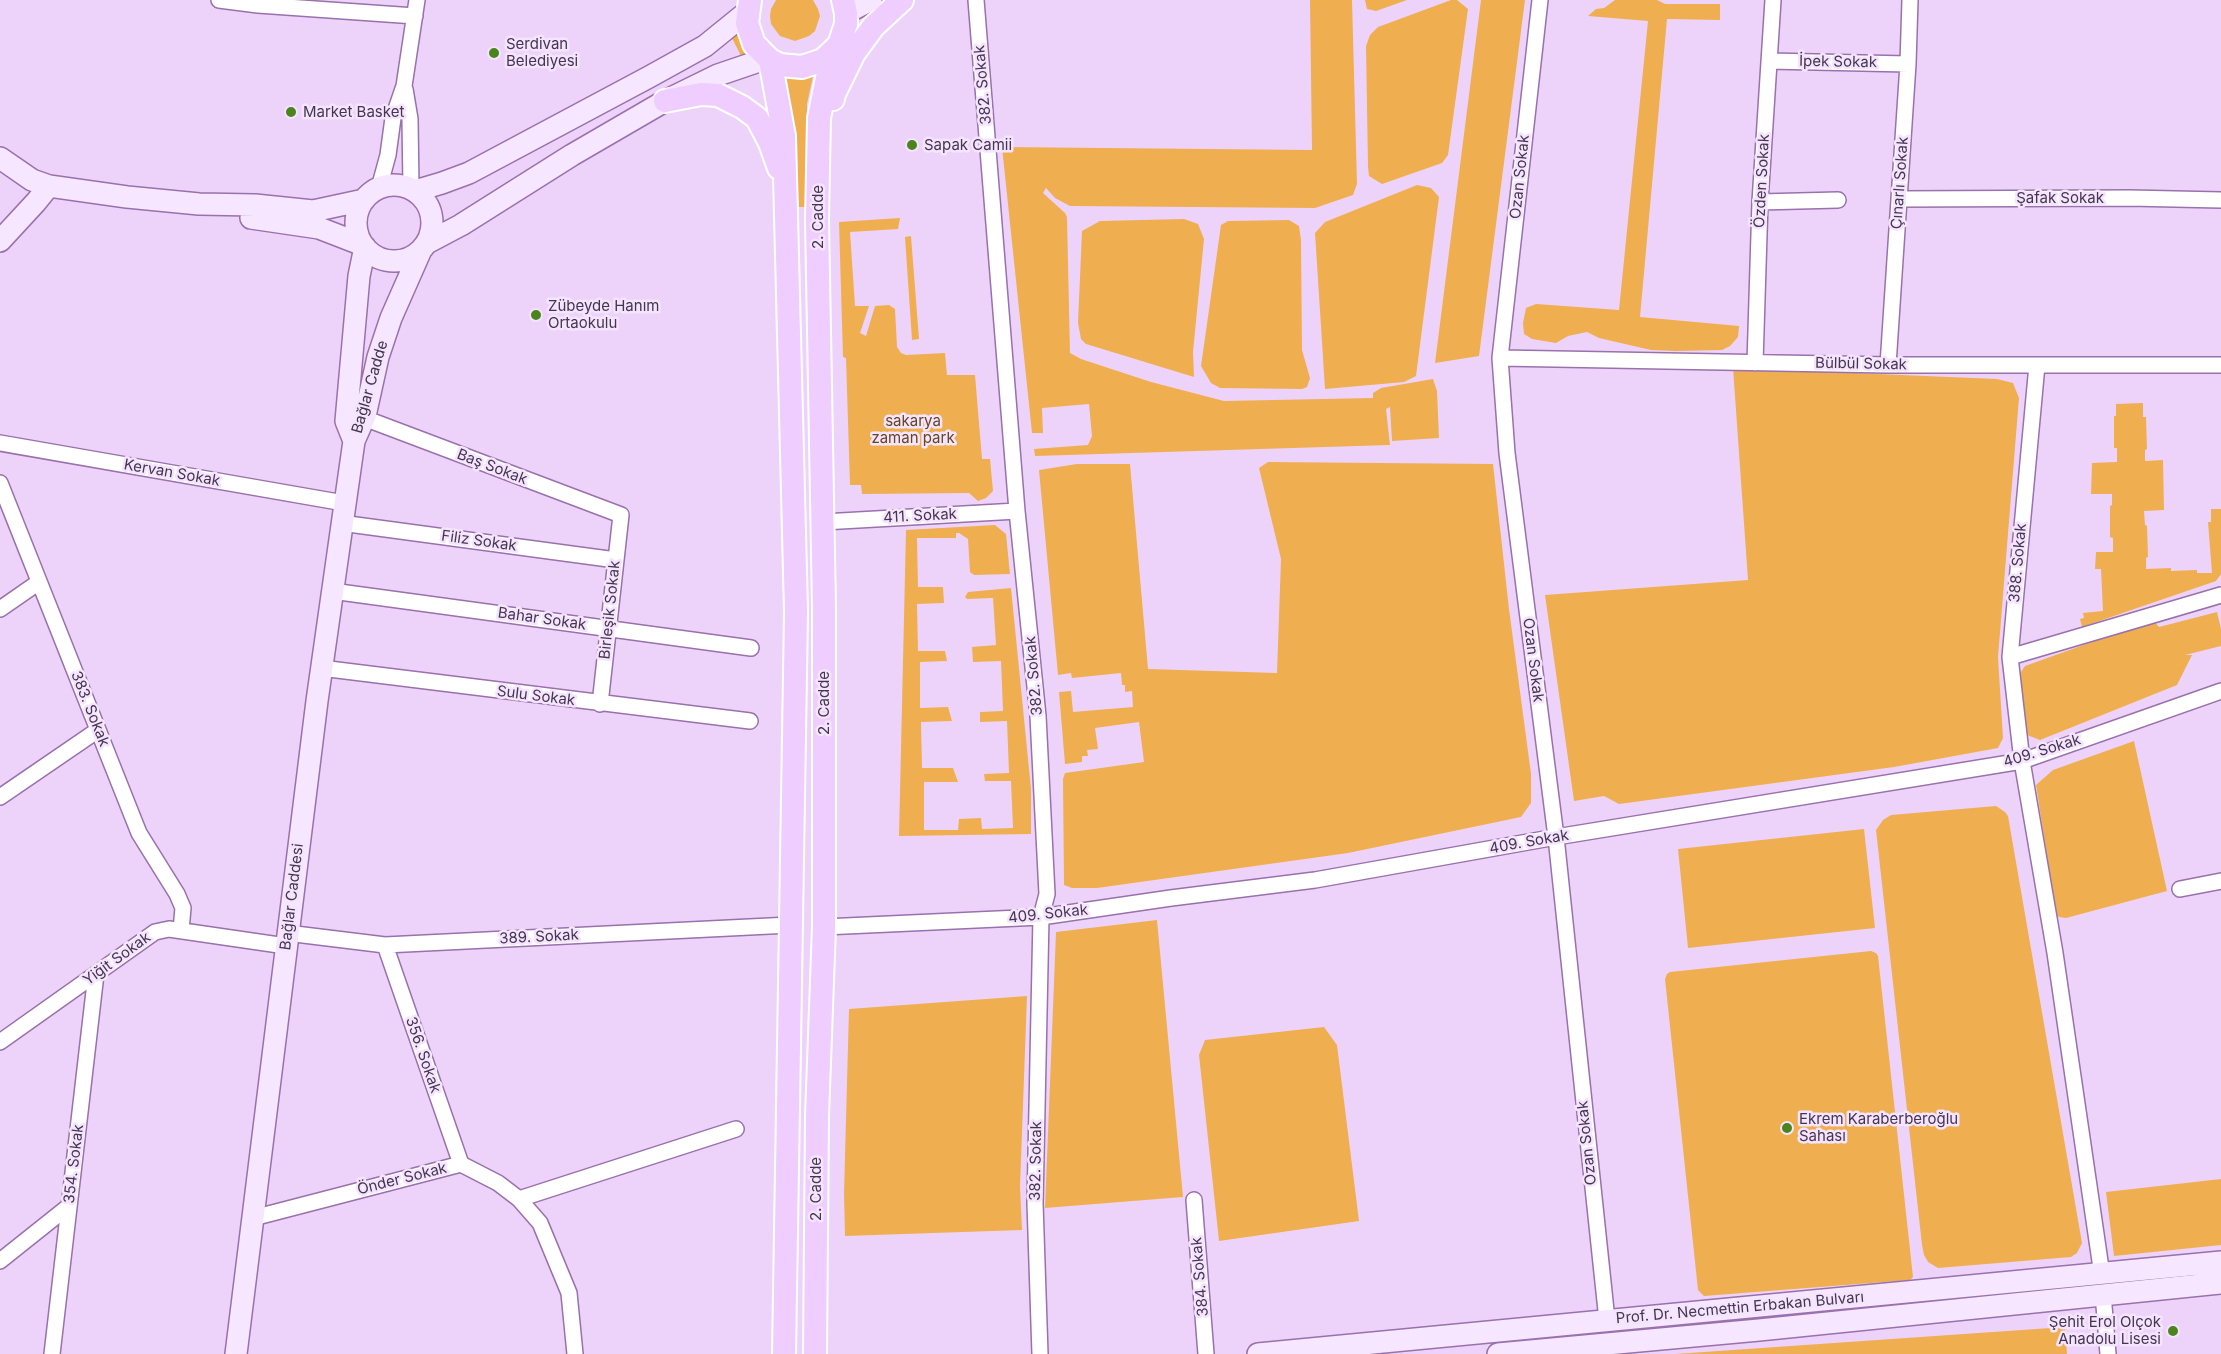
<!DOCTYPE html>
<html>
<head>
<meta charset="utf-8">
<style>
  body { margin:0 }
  canvas { display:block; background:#edd3f9 }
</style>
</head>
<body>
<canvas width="2221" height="1354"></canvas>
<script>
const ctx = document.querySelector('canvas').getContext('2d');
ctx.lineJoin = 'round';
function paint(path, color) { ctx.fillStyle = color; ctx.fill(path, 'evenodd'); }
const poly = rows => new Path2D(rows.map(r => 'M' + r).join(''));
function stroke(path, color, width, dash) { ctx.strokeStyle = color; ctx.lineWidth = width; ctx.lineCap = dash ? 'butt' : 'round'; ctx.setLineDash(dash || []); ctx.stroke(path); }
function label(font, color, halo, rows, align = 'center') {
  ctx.font = font + ' Inter,sans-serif'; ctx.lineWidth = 5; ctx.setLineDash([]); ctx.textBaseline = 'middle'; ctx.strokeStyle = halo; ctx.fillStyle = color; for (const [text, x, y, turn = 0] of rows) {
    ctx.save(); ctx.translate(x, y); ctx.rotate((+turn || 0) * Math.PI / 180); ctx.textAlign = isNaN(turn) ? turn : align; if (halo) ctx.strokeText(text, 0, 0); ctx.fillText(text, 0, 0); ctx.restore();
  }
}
paint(poly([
  [776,0,813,0,818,9,820,16,815,31,809,36,795,41,780,36,771,24,770,16,771,9],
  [1310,0,1352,0,1357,184,1353,195,1315,208,1070,206,1055,198,1046,188,1043,193,1065,213,1067,217,1070,353,1081,359,1151,382,1224,401,1373,398,1373,393,1381,388,1433,379,1437,391,1439,438,1392,441,1390,407,1386,409,1390,445,1035,456,1034,449,1088,445,1092,436,1089,404,1042,408,1043,433,1032,433,1002,147,1312,150],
  [1365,0,1407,0,1376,11,1367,9],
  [1451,0,1457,0,1468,9,1448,155,1442,163,1382,184,1369,176,1368,167,1366,46,1370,35,1378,27],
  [1481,0,1525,0,1479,356,1435,363],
  [1615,0,1657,0,1665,4,1720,4,1720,20,1667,19,1640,317,1739,326,1738,337,1730,346,1722,350,1676,351,1651,350,1599,338,1587,332,1568,336,1556,343,1532,339,1524,334,1523,323,1526,308,1536,304,1619,310,1648,21,1588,16,1596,9,1604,8],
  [738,30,750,54,741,56,732,38],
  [811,73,813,76,807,104,806,207,799,207,794,123,781,76],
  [1417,185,1431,188,1439,197,1416,376,1404,382,1325,389,1315,233,1325,222],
  [900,218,898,229,850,232,855,306,869,306,860,333,866,336,875,306,889,305,895,309,897,347,901,353,906,355,945,353,947,375,975,375,982,459,990,459,993,491,986,498,978,501,969,493,862,494,861,485,850,485,846,358,843,357,839,222],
  [1184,219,1198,224,1204,239,1193,352,1194,377,1086,344,1081,339,1078,323,1082,231,1100,221],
  [1289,220,1299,226,1301,240,1302,350,1310,378,1307,387,1302,389,1220,388,1211,383,1201,366,1221,225,1228,221],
  [911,236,919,339,912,340,905,237],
  [1733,368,1997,379,2013,383,2019,398,1998,657,2003,738,1998,748,1894,767,1619,804,1604,796,1574,801,1545,595,1748,580],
  [2143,403,2143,417,2146,417,2147,449,2145,450,2145,461,2163,460,2164,510,2144,511,2145,525,2147,526,2148,557,2146,558,2146,569,2171,568,2171,571,2197,570,2197,573,2212,573,2208,522,2211,522,2211,509,2221,509,2221,574,2216,581,2082,627,2080,619,2084,618,2083,613,2103,611,2101,569,2095,569,2096,552,2113,552,2113,538,2110,537,2110,506,2112,505,2112,494,2091,494,2092,463,2117,462,2117,448,2114,448,2114,416,2116,416,2116,404],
  [1268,462,1493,464,1509,609,1531,774,1531,803,1521,817,1348,853,1097,888,1072,888,1064,885,1063,779,1065,773,1144,762,1139,722,1095,728,1098,749,1087,750,1088,756,1082,756,1082,762,1065,764,1059,692,1071,691,1073,712,1133,707,1132,691,1125,692,1125,685,1122,685,1121,673,1072,678,1071,673,1058,675,1039,470,1077,464,1130,464,1148,669,1277,673,1281,559,1259,468],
  [995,525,1006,534,1010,574,974,575,970,572,968,539,959,533,956,533,956,538,917,538,918,587,943,587,944,603,917,604,918,651,945,651,947,661,920,662,920,708,948,707,952,721,921,722,922,768,953,768,958,782,924,782,924,830,958,830,959,819,981,818,982,829,1013,828,1011,781,985,781,984,774,1009,773,1007,721,980,722,980,712,1003,711,1001,661,973,662,972,647,996,645,993,598,967,599,965,597,968,592,1011,588,1031,789,1031,834,899,836,906,530],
  [2217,612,2221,629,2221,646,2185,655,2192,655,2177,685,2040,740,2027,735,2019,675,2025,666,2153,620,2159,627],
  [2134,741,2167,891,2066,918,2059,917,2056,915,2036,785,2053,770],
  [1996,806,2005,812,2008,816,2082,1243,2077,1253,2071,1257,1938,1268,1928,1262,1924,1255,1922,1245,1876,830,1883,820,1891,815],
  [1864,829,1875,928,1688,948,1678,849],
  [1157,920,1183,1197,1045,1208,1056,932],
  [1871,951,1876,953,1878,956,1913,1277,1910,1280,1704,1296,1698,1290,1665,979,1667,974,1670,972],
  [1027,996,1020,1187,1022,1230,845,1236,844,1193,849,1009],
  [1324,1027,1337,1045,1359,1221,1219,1241,1199,1055,1205,1040],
  [2221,1179,2221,1245,2114,1256,2106,1192],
  [2065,1327,2067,1354,1675,1354]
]), '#efaf51');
const street = poly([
  [219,0,258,5,415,16],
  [976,0,1017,511,1038,716,1047,894,1041,917,1035,1203,1040,1354],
  [1540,0,1500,358,1507,453,1556,837,1607,1320],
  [1769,61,1908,64],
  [405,89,410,119,411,188],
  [379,188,388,155,393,118,404,86,417,0],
  [1899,199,2129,198,2221,200],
  [1760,202,1838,200],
  [1500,358,1888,365,2221,365],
  [1755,363,1760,202,1773,0],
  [1888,365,1908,64,1910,0],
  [2037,365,2010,657,2022,761,2055,953,2102,1275],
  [364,418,621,515,600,704],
  [0,443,344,503],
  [0,483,139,833,177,894,183,908,181,930],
  [823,522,1017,511],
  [341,523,616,560],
  [332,591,751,648],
  [0,609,39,582],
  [2010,657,2221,595],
  [321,668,750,721],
  [0,797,98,730],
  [2180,889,2221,881],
  [824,927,1041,917,1171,898,1315,880,1556,837,2022,761,2221,691],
  [287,933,385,945,790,925],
  [385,945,461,1164],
  [0,1042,155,932,169,929,286,946],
  [519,1199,736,1129],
  [1194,1200,1206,1354],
  [253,1218,461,1164,498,1183,519,1199,540,1223,569,1293,575,1354],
  [0,1261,69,1206],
  [2103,1294,2108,1354],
  [52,1354,96,974]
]);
const secondary = poly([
  [846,13,871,0],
  [0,158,32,180,49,186,127,197,199,204,255,205,313,211,364,200],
  '356 223a38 38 0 1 1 76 0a38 38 0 1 1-76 0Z',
  [415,191,442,183,469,173,649,77,705,46,747,12],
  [251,218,319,228,363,245],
  [0,241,36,202,49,186],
  [427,243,461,225,572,155,665,101,718,75,768,58],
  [354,441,346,421,359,276,365,247],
  [236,1354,317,701,354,441,365,416,378,357,391,318,421,250],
  [1258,1354,2221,1262],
  [1498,1354,1759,1330,2221,1283]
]);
const primary = poly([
  [750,0,747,23,754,44,770,60,780,65,802,67,823,60,839,45,846,24,846,13,843,0],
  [770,60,784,136,796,612,784,1354],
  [833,99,834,94,854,53,873,27,902,0],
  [665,101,701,94,718,95,742,107,757,118,770,143,779,168],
  [815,1354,817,1116,824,927,824,608,817,220,819,118,832,53]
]);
stroke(street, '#9971ac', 18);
stroke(secondary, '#9971ac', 24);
stroke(primary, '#fff', 26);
stroke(street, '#fff', 15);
stroke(secondary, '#f7e6ff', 21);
stroke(primary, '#efcdfe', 22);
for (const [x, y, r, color] of [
  [494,53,6,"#4b831d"],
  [291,112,6,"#4b831d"],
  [912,145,6,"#4b831d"],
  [536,315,6,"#4b831d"],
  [1787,1128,6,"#4b831d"],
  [2173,1331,6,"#4b831d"]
]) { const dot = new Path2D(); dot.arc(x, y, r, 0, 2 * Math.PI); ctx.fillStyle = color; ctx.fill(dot); stroke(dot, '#f5e4fe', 2); }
label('15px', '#46354f', '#f5e4fe', [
  ["Serdivan",506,44],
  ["Belediyesi",506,61],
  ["Market Basket",303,112],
  ["Sapak Camii",924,145],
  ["Zübeyde Hanım",548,306],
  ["Ortaokulu",548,323],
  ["Ekrem Karaberberoğlu",1799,1119],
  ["Sahası",1799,1136],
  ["Şehit Erol Olçok",2161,1322,"right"],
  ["Anadolu Lisesi",2161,1339,"right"]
], 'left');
label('15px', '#46354f', '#f5e4fe', [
  ["İpek Sokak",1838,62,1],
  ["382. Sokak",983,85,-95],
  ["Ozan Sokak",1520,177,-84],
  ["Özden Sokak",1762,181,-87],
  ["Çınarlı Sokak",1900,183,-86],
  ["Şafak Sokak",2060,198],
  ["2. Cadde",818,217,-90],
  ["Bülbül Sokak",1861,364,1],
  ["Bağlar Cadde",370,387,-74],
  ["Baş Sokak",492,467,21],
  ["Kervan Sokak",172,473,10],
  ["411. Sokak",920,516,-3],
  ["Filiz Sokak",479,541,8],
  ["388. Sokak",2018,563,-85],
  ["Birleşik Sokak",610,610,-84],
  ["Bahar Sokak",542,619,8],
  ["Ozan Sokak",1533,660,83],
  ["382. Sokak",1034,676,-95],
  ["Sulu Sokak",536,696,7],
  ["2. Cadde",824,703,-90],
  ["383. Sokak",90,709,68],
  ["409. Sokak",2042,751,-17],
  ["409. Sokak",1529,842,-10],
  ["Bağlar Caddesi",292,897,-83],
  ["409. Sokak",1048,914,-6],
  ["389. Sokak",539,937,-3],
  ["Yiğit Sokak",117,959,-36],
  ["356. Sokak",423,1055,71],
  ["Ozan Sokak",1587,1143,-96],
  ["382. Sokak",1036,1161,-89],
  ["354. Sokak",74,1164,-83],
  ["Önder Sokak",402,1179,-14],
  ["2. Cadde",816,1189,-90],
  ["384. Sokak",1200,1277,-95],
  ["Prof. Dr. Necmettin Erbakan Bulvarı",1740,1308,-5]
]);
label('15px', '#64471e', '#f5e4fe', [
  ["sakarya",913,421],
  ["zaman park",913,438]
]);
</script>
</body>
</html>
